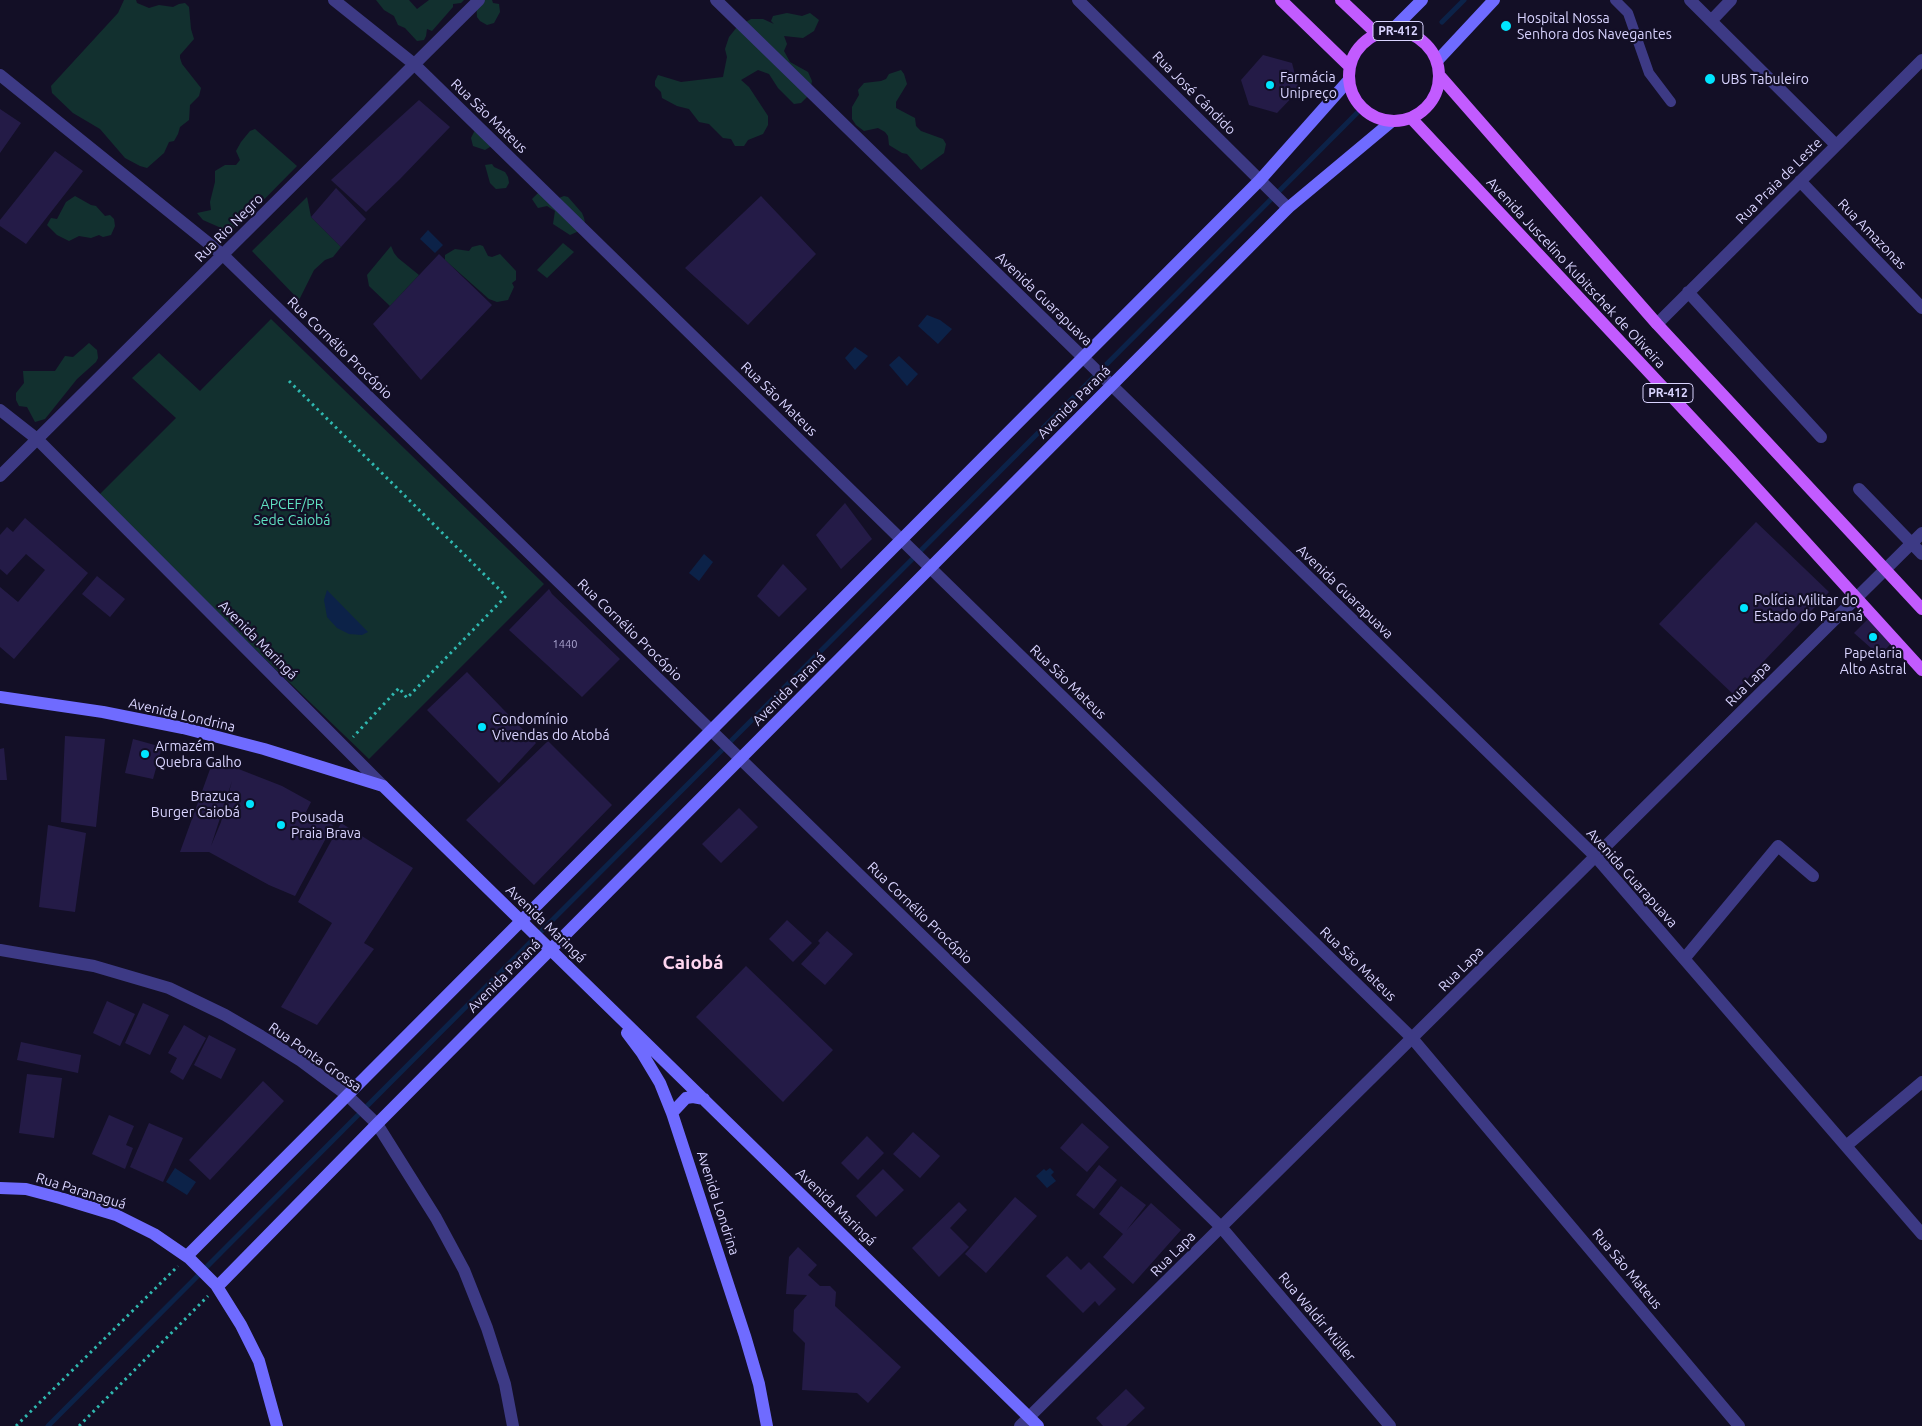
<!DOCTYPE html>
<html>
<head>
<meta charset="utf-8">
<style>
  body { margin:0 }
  canvas { display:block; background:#130f26 }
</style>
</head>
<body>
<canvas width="1922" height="1426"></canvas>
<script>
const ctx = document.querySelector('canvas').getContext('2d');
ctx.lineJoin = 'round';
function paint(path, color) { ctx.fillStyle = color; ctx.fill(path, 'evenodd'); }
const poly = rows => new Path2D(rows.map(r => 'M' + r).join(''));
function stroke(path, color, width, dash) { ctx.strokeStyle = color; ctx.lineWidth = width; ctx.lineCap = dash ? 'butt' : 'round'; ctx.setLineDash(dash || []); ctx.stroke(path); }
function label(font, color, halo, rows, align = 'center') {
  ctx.font = font + ' Ubuntu,sans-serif'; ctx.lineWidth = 4.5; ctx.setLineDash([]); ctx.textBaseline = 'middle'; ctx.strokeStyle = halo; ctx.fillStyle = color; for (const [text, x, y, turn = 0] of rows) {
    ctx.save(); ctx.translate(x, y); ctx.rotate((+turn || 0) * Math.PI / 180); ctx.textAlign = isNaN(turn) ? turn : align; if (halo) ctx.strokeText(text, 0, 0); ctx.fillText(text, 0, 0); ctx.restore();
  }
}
paint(poly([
  [124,0,136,0,137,3,149,8,159,5,173,7,179,4,185,3,189,7,191,29,194,39,180,55,180,58,182,64,201,88,199,96,190,105,189,120,180,127,178,134,174,141,169,142,164,153,147,168,140,166,125,158,100,129,73,113,52,93,51,86,118,13],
  [376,0,409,0,417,9,429,0,464,0,461,3,453,4,453,7,432,31,427,29,426,36,424,40,417,41,405,28,398,25,394,16,384,10],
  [476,0,492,0,493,3,499,4,500,12,494,23,487,25,480,21,477,17],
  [787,13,802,16,810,13,819,20,814,31,803,38,784,36,787,44,784,51,790,62,808,72,812,81,810,91,808,96,801,103,794,104,778,88,769,74,758,70,741,80,749,87,768,116,768,125,763,134,748,140,744,146,735,146,731,139,723,138,709,124,699,122,689,109,677,106,662,98,661,92,655,86,655,81,658,75,681,82,723,77,727,57,725,49,729,37,737,27,751,19,763,19,774,24,771,21,773,16],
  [901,70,904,74,907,84,896,102,896,108,915,118,916,126,921,131,943,139,946,144,944,153,921,170,907,154,902,153,889,145,888,136,885,132,878,128,864,131,856,125,852,119,852,107,859,95,858,90,864,83,881,81,886,79,889,74],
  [255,129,297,166,239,225,228,231,203,220,197,213,211,210,210,202,215,182,215,171,225,165,236,165,240,160,236,151,241,142,250,131],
  [475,130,493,145,485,150,473,146,471,138],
  [492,164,494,167,505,172,508,177,509,183,506,188,496,189,490,183,485,165],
  [539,192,559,198,564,196,568,197,582,213,584,218,585,223,579,231,570,235,553,224,555,211,547,206,538,208,532,199],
  [75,196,91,205,96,206,105,216,110,215,114,219,115,226,111,235,103,237,99,235,91,238,79,236,69,241,57,235,47,225,51,218,57,219,66,202],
  [307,197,311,217,341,247,333,257,325,260,314,270,299,300,252,251],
  [563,243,574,252,547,278,537,270],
  [480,245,483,246,488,256,492,257,500,254,516,271,516,280,512,283,514,287,508,300,497,302,489,299,445,260,445,255,455,249,469,251,472,247],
  [391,246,394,253,398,258,419,275,390,306,369,286,367,275],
  [271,319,544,584,369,759,97,497,176,418,132,378,159,353,200,391],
  [89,343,97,350,98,358,96,362,77,379,45,419,35,422,27,407,19,406,16,400,16,393,24,383,23,371,55,371,65,356,73,357]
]), '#12302f');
paint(poly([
  [428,230,443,245,435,253,420,239],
  [927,315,940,320,952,329,938,344,918,326],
  [855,347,868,356,855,370,845,358],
  [899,356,918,374,907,386,889,365],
  [704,554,713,562,699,581,689,573],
  [327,590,368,632,362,635,349,634,337,628,327,617,324,600],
  [175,1168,196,1182,187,1195,166,1182],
  [1050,1168,1054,1172,1051,1175,1056,1181,1047,1188,1036,1176,1044,1169,1046,1171]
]), '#0c2248');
stroke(poly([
  [1442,22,1464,0],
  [48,1426,1358,112]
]), '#0c2248', 5);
paint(poly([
  [1263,55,1292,63,1299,90,1277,113,1249,105,1241,80],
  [419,100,450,127,400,179,366,212,331,180],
  [0,109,21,123,0,153],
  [55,151,83,171,26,244,0,226,0,220],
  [336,188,366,219,341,247,311,217],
  [761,196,816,254,748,325,685,268],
  [439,254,492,305,421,380,373,324],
  [845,503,872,539,841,569,816,535],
  [25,518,88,573,14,659,0,647,0,587,18,602,45,570,26,554,7,575,0,569,0,535,7,527,13,532],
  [1756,522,1829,592,1733,694,1659,624],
  [783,564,807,589,779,617,757,596],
  [97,576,125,599,110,617,82,594],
  [549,589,552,594,620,659,582,697,509,630],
  [1870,617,1893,641,1880,656,1854,633],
  [467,672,536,743,499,783,427,710],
  [65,736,105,739,96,827,61,822],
  [133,739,162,747,153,779,125,773],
  [548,741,612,805,534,885,466,820],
  [4,748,7,780,0,780,0,749],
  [213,761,236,768,282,786,311,802,306,812,333,825,295,896,269,885,209,852,180,852],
  [232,781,221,822,211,846],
  [739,808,758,827,721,863,702,844],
  [341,823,413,868,364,943,374,949,317,1025,281,1007,332,923,298,902],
  [48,825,86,833,75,912,39,907],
  [787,920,812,943,793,962,769,939],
  [827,931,853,954,825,985,801,964,820,943,818,941],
  [746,966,833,1050,783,1102,696,1017],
  [107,1001,135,1014,120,1046,93,1033],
  [143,1003,169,1015,150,1055,125,1043],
  [184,1025,206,1038,183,1080,170,1072,177,1058,168,1053],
  [209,1035,236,1049,221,1079,194,1065],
  [21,1042,81,1055,78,1073,17,1060],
  [27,1074,62,1078,54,1138,19,1133],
  [263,1081,284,1101,210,1180,189,1160],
  [109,1115,134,1126,126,1145,133,1148,125,1169,92,1154],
  [149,1123,183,1138,163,1182,130,1167],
  [1082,1123,1109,1147,1087,1172,1060,1148],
  [913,1132,940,1156,920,1178,893,1154],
  [867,1136,884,1153,858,1180,841,1163],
  [1099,1165,1117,1180,1094,1209,1076,1195],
  [883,1169,904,1190,876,1217,856,1196],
  [1121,1186,1146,1205,1126,1231,1151,1203,1181,1230,1133,1284,1103,1257,1123,1234,1099,1214],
  [1015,1197,1037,1216,986,1273,965,1254],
  [959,1202,967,1210,950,1228,969,1247,939,1277,912,1248],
  [798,1247,817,1265,808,1275,820,1286,830,1286,836,1292,835,1306,901,1367,868,1403,857,1393,802,1390,805,1343,793,1331,794,1310,807,1295,786,1294,789,1257],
  [1067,1256,1081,1270,1089,1262,1116,1289,1099,1306,1095,1301,1083,1313,1046,1276],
  [1126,1389,1145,1408,1126,1426,1103,1426,1096,1418]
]), '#241b47');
stroke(poly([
  [289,381,506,596,407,698,399,688,353,737],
  [16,1426,178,1266],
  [79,1426,208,1296]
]), '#2fb8b0', 3, [2.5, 4]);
stroke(poly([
  [1615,0,1628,13,1649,73,1671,102]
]), '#3d3a85', 10);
stroke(poly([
  [334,0,414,64,1412,1038,1739,1426],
  [716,0,1596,857,1922,1234],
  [1078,0,1288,208],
  [1690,0,1836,145],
  [1711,21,1731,0],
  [0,75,223,255,1221,1227,1390,1426],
  [1800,181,1922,308],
  [1688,292,1821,437],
  [1657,324,1922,60],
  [0,410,37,439,383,786],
  [0,476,479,0],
  [1859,489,1922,554],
  [0,950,94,966,169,988,225,1015,261,1036,301,1061,348,1096,377,1124,436,1218,464,1270,487,1328,505,1384,513,1426],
  [1684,959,1778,846,1813,876],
  [1846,1146,1922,1082],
  [1020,1426,1922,533]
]), '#3d3a85', 12);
stroke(poly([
  [1391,31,1422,0],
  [1437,61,1494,0],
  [0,697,103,712,183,728,264,749,383,786,1038,1426],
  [627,1033,642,1053,660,1083,672,1113,745,1336,759,1384,767,1426],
  [672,1113,686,1098,693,1097,704,1099],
  [0,1188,26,1189,60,1198,116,1215,154,1234,189,1258,216,1285,241,1325,259,1361,277,1426],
  [187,1256,1260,180,1348,81],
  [217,1287,377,1124,1288,208,1391,122]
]), '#6f6bff', 12);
stroke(poly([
  [1281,0,1349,66],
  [1341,0,1377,34],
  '1349 76a45 45 0 1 1 90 0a45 45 0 1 1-90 0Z',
  [1439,75,1657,324,1922,609],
  [1411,118,1731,460,1922,670]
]), '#c25bff', 12);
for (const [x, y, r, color] of [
  [1506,26,6,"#00e5ff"],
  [1710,79,6,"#00e5ff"],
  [1270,85,5,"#00e5ff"],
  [1744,608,5,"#00e5ff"],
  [1873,637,5,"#00e5ff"],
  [482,727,5,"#00e5ff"],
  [145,754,5,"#00e5ff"],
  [250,804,5,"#00e5ff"],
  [281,825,5,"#00e5ff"]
]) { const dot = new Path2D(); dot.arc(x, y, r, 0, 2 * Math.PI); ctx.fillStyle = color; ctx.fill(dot); stroke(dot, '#130f26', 2); }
label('11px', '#aca6d1', null, [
  ["1440",565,644]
]);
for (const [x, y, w] of [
  [1398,31,50],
  [1668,393,50]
]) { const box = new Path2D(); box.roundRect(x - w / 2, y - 9.5, w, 19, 4); ctx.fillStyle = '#130f26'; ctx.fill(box); stroke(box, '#d9d4ff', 1); }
label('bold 12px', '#d9d4ff', null, [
  ["PR-412",1398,31],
  ["PR-412",1668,393]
]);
label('14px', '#d9d4ff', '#130f26', [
  ["Hospital Nossa",1517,18],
  ["Senhora dos Navegantes",1517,34],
  ["Farmácia",1280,77],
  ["Unipreço",1280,93],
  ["UBS Tabuleiro",1721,79],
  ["Polícia Militar do",1754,600],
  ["Estado do Paraná",1754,616],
  ["Papelaria",1873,653,"center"],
  ["Alto Astral",1873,669,"center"],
  ["Condomínio",492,719],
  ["Vivendas do Atobá",492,735],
  ["Armazém",155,746],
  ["Quebra Galho",155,762],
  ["Brazuca",240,796,"right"],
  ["Burger Caiobá",240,812,"right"],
  ["Pousada",291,817],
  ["Praia Brava",291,833]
], 'left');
label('14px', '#d9d4ff', '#130f26', [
  ["Rua José Cândido",1194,93,45],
  ["Rua São Mateus",489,116,44],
  ["Rua Praia de Leste",1779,181,-45],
  ["Rua Rio Negro",229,228,-45],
  ["Rua Amazonas",1872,234,46],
  ["Avenida Juscelino Kubitschek de Oliveira",1576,273,47],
  ["Avenida Guarapuava",1044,299,44],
  ["Rua Cornélio Procópio",340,348,44],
  ["Rua São Mateus",779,399,44],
  ["Avenida Paraná",1074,402,-45],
  ["Avenida Guarapuava",1345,592,44],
  ["Rua Cornélio Procópio",630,630,44],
  ["Avenida Maringá",258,640,45],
  ["Rua São Mateus",1068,682,44],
  ["Rua Lapa",1748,684,-45],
  ["Avenida Paraná",789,689,-45],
  ["Avenida Londrina",182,715,13],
  ["Avenida Guarapuava",1632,878,48],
  ["Rua Cornélio Procópio",920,913,44],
  ["Avenida Maringá",546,924,44],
  ["Rua São Mateus",1358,964,44],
  ["Rua Lapa",1461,969,-45],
  ["Avenida Paraná",504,976,-45],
  ["Rua Ponta Grossa",315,1057,35],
  ["Rua Paranaguá",81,1191,17],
  ["Avenida Londrina",718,1203,72],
  ["Avenida Maringá",836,1207,44],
  ["Rua Lapa",1173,1254,-45],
  ["Rua São Mateus",1627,1269,50],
  ["Rua Waldir Müller",1317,1317,50]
]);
label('14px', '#5fe0c0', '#130f26', [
  ["APCEF/PR",292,504],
  ["Sede Caiobá",292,520]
]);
label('bold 19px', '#ffd6f0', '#130f26', [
  ["Caiobá",693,963]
]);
</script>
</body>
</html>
